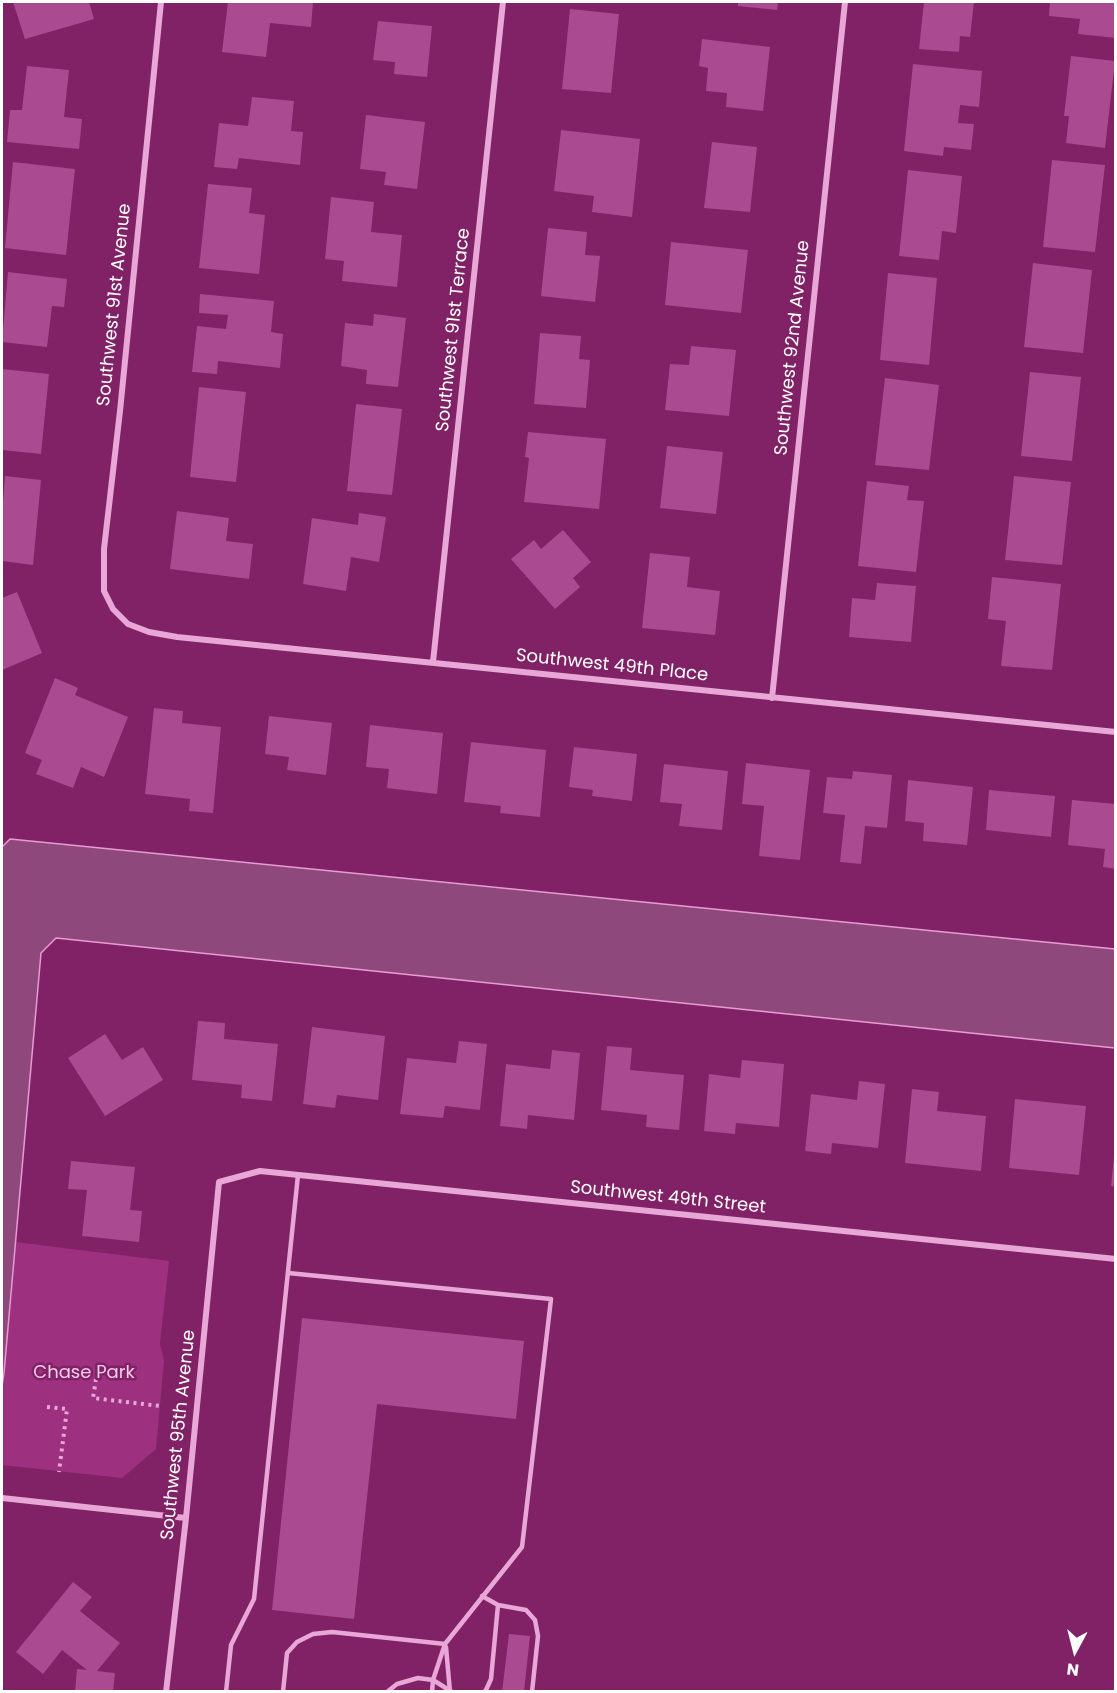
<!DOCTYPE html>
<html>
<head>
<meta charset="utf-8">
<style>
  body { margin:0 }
  #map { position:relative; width:1117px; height:1693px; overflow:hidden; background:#812166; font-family:Poppins,sans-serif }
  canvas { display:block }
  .frame { position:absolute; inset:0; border:3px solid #fff; pointer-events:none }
  .north { position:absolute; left:1045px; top:1621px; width:60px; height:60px; -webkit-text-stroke:4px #812166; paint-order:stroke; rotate:187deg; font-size:16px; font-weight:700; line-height:24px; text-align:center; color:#fff }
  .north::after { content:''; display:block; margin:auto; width:21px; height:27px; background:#fff; clip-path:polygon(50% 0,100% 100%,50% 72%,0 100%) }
</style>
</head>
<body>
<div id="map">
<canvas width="1117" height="1693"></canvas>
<div class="frame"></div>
<div class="north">N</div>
</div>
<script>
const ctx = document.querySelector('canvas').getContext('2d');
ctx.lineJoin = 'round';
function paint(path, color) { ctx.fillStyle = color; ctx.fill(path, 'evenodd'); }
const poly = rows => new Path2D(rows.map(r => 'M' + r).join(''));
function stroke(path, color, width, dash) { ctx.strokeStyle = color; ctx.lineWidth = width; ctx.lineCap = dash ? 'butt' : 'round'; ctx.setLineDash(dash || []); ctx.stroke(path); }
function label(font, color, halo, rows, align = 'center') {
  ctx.font = font + ' Poppins,sans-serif'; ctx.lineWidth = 5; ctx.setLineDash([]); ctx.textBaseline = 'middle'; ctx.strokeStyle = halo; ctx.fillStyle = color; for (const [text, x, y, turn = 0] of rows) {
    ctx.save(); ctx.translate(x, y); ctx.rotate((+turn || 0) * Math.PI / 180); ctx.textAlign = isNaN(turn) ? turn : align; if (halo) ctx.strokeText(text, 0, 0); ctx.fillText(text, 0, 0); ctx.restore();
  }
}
paint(poly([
  [15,1242,169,1261,160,1344,164,1360,156,1449,122,1478,2,1465,2,1386,4,1373]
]), '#9d3180');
const water = poly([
  [10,839,1115,949,1115,1048,56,938,41,953,4,1373,2,1386,2,847,10,839]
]);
paint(water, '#8f487b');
stroke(water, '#e99bd6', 1.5);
paint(poly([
  [13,2,89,2,94,19,25,39],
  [228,2,313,2,311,27,270,23,266,57,222,52],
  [738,2,778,2,777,10,738,6],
  [924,2,974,2,970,37,960,36,959,52,919,49],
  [1050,2,1116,2,1116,38,1078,34,1080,19,1049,16],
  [570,9,619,14,611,93,562,89],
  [378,21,432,26,427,77,394,74,395,62,373,60],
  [702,39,770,47,763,111,726,107,727,93,706,91,708,68,699,66],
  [1071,56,1115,61,1105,148,1066,143,1069,116,1064,116],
  [913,64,982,71,979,107,960,105,958,123,974,124,971,150,944,147,943,156,904,151],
  [27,66,69,70,64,117,82,119,79,149,7,142,10,110,22,110],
  [252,97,294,101,291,131,303,132,300,165,239,158,237,169,214,167,219,123,248,126],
  [366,115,425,122,417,189,384,185,386,172,360,169],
  [561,130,640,139,632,217,592,212,594,196,554,191],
  [712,142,757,147,750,212,704,208],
  [1052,160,1105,165,1095,252,1043,247],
  [13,162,75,169,66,255,5,248],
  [908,170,962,176,956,233,942,231,939,260,899,256],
  [208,184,252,188,249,213,265,215,259,274,199,268],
  [331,197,374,202,371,232,402,235,397,287,342,281,344,261,325,259],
  [548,228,587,232,585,255,600,256,595,302,541,296],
  [671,242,748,250,741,313,665,305],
  [1033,263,1092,270,1083,353,1024,347],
  [8,272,67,279,64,307,52,306,47,347,2,342],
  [888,273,937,278,929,365,880,360],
  [200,294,274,301,271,332,283,334,280,368,218,361,217,374,192,372,197,326,226,329,228,315,199,313],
  [374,314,406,318,398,387,366,384,367,370,341,366,345,323,373,326],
  [540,333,581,336,579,359,590,360,586,408,534,404],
  [691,346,736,350,729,416,665,410,670,364,689,365],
  [2,369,49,374,41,454,2,450],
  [1030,372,1081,377,1072,461,1021,456],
  [885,378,939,385,929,470,875,465],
  [199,387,246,392,236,482,190,477],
  [356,404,402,409,392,495,347,491],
  [528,432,606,439,599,509,524,502,529,458,525,457],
  [667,446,723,452,716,514,660,508],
  [5,476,41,480,33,565,2,561,2,502,3,502],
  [1014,476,1071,482,1062,565,1005,560],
  [867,481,909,486,907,500,924,501,916,572,858,566],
  [177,511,229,518,226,541,253,544,249,579,170,569],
  [359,513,386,517,379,562,351,557,346,591,303,584,312,518,358,525],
  [563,530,591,562,573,578,580,587,555,609,511,559,534,540,541,549],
  [650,553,690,557,687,587,720,591,715,635,642,628],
  [992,577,1061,584,1052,670,1001,666,1006,621,988,619],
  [877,583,916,586,911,642,849,637,852,598,875,600],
  [17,592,42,653,2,670,2,598],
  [55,678,78,688,75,695,128,717,104,777,81,767,73,788,36,774,42,760,25,753],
  [154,708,183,711,182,723,221,727,213,813,189,811,190,799,145,794],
  [269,716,332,723,326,775,287,770,289,757,265,754],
  [370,725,443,733,437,794,387,788,389,769,366,767],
  [471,742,546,750,540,817,500,813,501,806,464,802],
  [574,747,637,754,632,801,592,796,593,790,569,787],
  [746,763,810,770,800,860,759,856,764,806,742,804],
  [664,764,728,771,722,830,679,826,682,804,660,802],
  [853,771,892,775,887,828,865,826,861,864,840,862,845,815,823,813,827,777,852,779],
  [908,780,973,787,967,845,923,841,924,823,905,821],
  [989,790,1055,796,1051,837,986,830],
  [1072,800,1116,804,1116,869,1103,867,1105,849,1068,845],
  [198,1021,225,1023,224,1039,278,1044,272,1101,241,1098,242,1085,192,1080],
  [312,1027,385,1036,378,1100,337,1095,335,1108,303,1104],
  [105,1034,122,1060,143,1047,163,1080,105,1116,68,1058],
  [459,1041,487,1044,480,1110,445,1106,443,1118,400,1114,407,1058,456,1063],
  [607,1046,632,1048,630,1070,684,1075,679,1130,646,1127,647,1115,601,1110],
  [552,1050,580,1053,574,1120,528,1115,527,1129,500,1126,506,1064,550,1069],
  [742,1060,784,1064,779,1127,736,1123,735,1134,704,1131,709,1074,740,1078],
  [859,1081,885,1084,878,1148,832,1143,831,1154,805,1151,811,1094,857,1100],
  [912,1089,939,1092,937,1111,986,1116,981,1171,905,1163],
  [1015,1099,1086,1106,1079,1175,1009,1168],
  [1114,1157,1116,1157,1116,1187,1111,1186],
  [71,1161,135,1167,130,1210,142,1211,139,1242,82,1236,87,1190,68,1189],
  [302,1318,524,1341,516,1419,377,1404,354,1619,272,1610],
  [73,1582,92,1597,80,1611,120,1643,97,1671,115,1673,113,1692,75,1692,77,1669,87,1670,62,1650,43,1674,16,1652],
  [509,1634,530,1636,524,1692,502,1692]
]), '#aa4a90');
stroke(poly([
  [96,1379,93,1398,160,1406],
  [47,1407,67,1409,59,1472]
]), '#e8a7d7', 4, [3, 4.5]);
stroke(poly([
  [288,1273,551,1299,522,1547,445,1644,433,1680,432,1692],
  [482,1596,498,1605,526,1610,535,1620,538,1636,532,1692],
  [446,1647,450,1692],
  [226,1692,231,1645,254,1599,298,1175],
  [283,1692,287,1653,297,1642,313,1634,332,1632,445,1644],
  [387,1692,397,1684,418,1678,433,1680,452,1692],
  [484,1692,486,1690,491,1679,498,1605]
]), '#e8a7d7', 4.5);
stroke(poly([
  [161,2,120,411,104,549,104,591,113,609,128,624,149,632,177,637,1116,732],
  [433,662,503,2],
  [772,698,845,2],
  [2,1498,186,1518],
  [166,1692,186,1518,219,1182,260,1171,1116,1259]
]), '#e8a7d7', 6);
label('18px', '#fff', '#812166', [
  ["Southwest 91st Avenue",115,305,-84],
  ["Southwest 91st Terrace",454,330,-84],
  ["Southwest 92nd Avenue",793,348,-84],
  ["Southwest 49th Place",612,666,6],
  ["Southwest 49th Street",668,1198,6],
  ["Southwest 95th Avenue",179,1435,-84]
]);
label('18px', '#f6cbeb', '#812166', [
  ["Chase Park",84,1373]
]);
</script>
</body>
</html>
